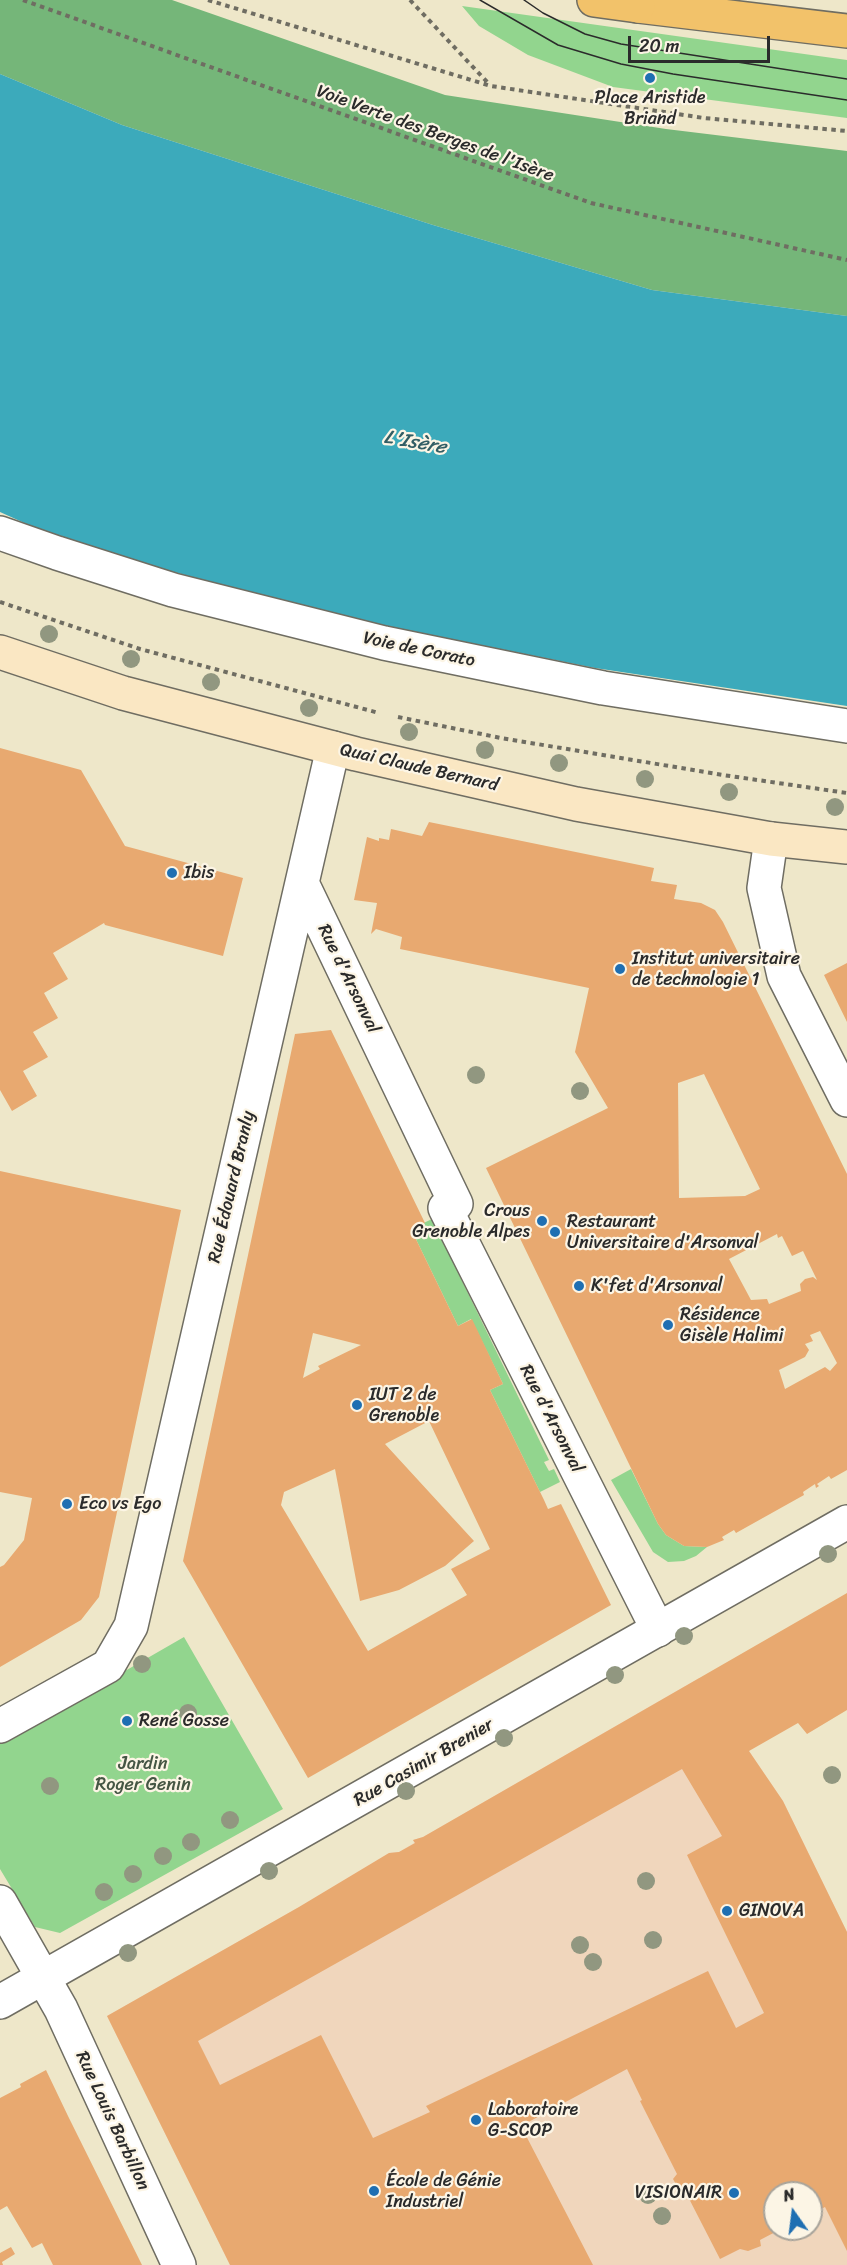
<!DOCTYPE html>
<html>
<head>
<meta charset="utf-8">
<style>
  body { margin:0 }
  #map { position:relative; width:847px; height:2265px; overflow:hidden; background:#eee7c9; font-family:Sriracha,sans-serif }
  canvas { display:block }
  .north { position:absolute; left:763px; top:2181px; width:60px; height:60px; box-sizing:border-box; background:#fcf5e5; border:2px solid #a8a49b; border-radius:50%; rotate:346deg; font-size:16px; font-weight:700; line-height:24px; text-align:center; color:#2b2b2b }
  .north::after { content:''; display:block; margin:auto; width:21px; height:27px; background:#1f6fb2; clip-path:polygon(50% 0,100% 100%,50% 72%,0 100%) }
  .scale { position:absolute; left:628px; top:36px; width:142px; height:27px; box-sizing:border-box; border:3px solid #2b2b2b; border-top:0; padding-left:8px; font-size:18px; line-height:21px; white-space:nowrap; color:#2b2b2b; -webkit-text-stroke:4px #fcf5e5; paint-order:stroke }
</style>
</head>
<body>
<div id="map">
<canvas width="847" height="2265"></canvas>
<div class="north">N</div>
<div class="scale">20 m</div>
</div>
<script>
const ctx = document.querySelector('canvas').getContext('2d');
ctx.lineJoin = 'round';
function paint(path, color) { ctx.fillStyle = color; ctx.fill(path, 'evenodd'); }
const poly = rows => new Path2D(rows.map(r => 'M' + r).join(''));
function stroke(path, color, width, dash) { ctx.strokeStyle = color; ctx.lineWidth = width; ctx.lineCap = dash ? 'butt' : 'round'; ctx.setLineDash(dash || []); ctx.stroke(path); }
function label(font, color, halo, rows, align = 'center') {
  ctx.font = font + ' Sriracha,sans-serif'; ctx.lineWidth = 4.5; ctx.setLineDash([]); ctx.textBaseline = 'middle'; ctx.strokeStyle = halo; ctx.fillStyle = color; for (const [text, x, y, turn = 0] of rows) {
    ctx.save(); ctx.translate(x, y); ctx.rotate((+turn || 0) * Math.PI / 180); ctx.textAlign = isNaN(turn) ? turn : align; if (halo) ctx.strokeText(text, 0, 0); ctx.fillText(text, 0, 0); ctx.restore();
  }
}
paint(poly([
  [699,1678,783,1801,847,1932,847,2265,230,2265,107,2016,299,1907,389,1853,399,1852,414,1843,413,1840,423,1837],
  [775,2193,811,2193,811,2229,775,2229]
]), '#f0d6bc');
paint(poly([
  [462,6,847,60,847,118,613,87,528,55,479,26],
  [432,1219,549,1460,544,1462,549,1471,554,1469,560,1482,540,1492,490,1390,503,1384,471,1319,458,1326,411,1229],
  [631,1469,658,1524,666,1535,684,1546,707,1547,696,1556,684,1561,668,1562,653,1552,611,1480],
  [184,1637,283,1809,60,1933,35,1927,0,1869,0,1743]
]), '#92d58e');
paint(poly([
  [0,0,172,0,445,95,666,129,847,151,847,316,652,290,433,225,122,125,0,74]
]), '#75b679');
paint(poly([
  [0,74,122,125,433,225,652,290,847,316,847,706,595,668,340,617,71,544,0,512]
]), '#3caabb');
paint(poly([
  [0,748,81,770,125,846,243,878,223,956,105,925,104,923,53,953,68,979,44,993,58,1018,33,1032,48,1057,23,1071,37,1096,12,1111,0,1090],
  [429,822,654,868,651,881,677,885,674,899,701,903,715,910,723,922,847,1174,847,1470,831,1479,829,1476,817,1484,819,1486,816,1488,815,1484,803,1492,804,1495,736,1533,734,1530,722,1537,724,1540,707,1547,684,1546,666,1535,658,1524,486,1168,608,1108,575,1052,589,988,400,949,402,937,376,929,371,934,377,903,354,900,367,837,379,841,379,838,389,840,391,829,422,836],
  [704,1074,760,1189,745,1196,679,1198,678,1083],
  [777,1234,778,1238,782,1236,792,1256,803,1251,817,1280,813,1277,805,1279,800,1284,801,1291,769,1304,767,1299,751,1300,729,1259],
  [820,1331,837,1363,830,1371,825,1367,785,1389,779,1370,805,1357,809,1350,805,1344,813,1341,810,1335],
  [847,963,847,1022,824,975],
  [331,1030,425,1223,411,1229,458,1326,472,1319,503,1384,490,1390,544,1500,548,1509,561,1504,611,1605,308,1778,183,1561,295,1034],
  [313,1333,361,1345,318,1366,320,1369,303,1378],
  [429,1421,490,1549,451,1569,467,1595,368,1651,281,1505,284,1492,335,1469,360,1601,399,1590,445,1566,474,1541,385,1444],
  [0,1171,181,1210,99,1597,81,1620,0,1667,0,1567,4,1565,24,1540,32,1498,0,1492],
  [847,1593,847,1710,807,1734,798,1723,749,1751,783,1801,847,1932,847,2251,825,2207,811,2214,811,2193,775,2193,775,2229,781,2229,760,2240,761,2246,748,2251,740,2249,720,2259,683,2187,678,2188,673,2179,677,2174,640,2101,642,2100,627,2069,521,2126,593,2265,230,2265,107,2016,299,1907,389,1853,399,1852,415,1843,413,1840,423,1837],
  [682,1769,722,1836,687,1855,764,2013,736,2028,708,1971,426,2106,430,2112,373,2138,321,2035,220,2085,198,2041],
  [46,2070,68,2116,142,2265,53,2265,42,2243,32,2248,7,2206,0,2210,0,2098,21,2087,20,2084],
  [11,2247,15,2254,2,2262,3,2265,0,2265,0,2253]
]), '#e8a970');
const pedestrian = poly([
  [445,1208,658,1630]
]);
const minor = poly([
  [771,839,764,888,784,976,847,1100],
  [302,883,456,1204],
  [0,1726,108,1666,131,1626,333,748],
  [0,1902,61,2009,179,2265],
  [0,2002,847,1522]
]);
const tertiary = poly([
  [0,533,57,553,173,590,384,643,603,688,847,726]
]);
const secondary = poly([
  [0,652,123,693,356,754,576,804,771,839,847,847]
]);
const primary = poly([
  [636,0,638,6,847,31]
]);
const trunk = poly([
  [594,0,638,6]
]);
stroke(pedestrian, '#6f6d62', 36);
stroke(minor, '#6f6d62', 36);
stroke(tertiary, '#6f6d62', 36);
stroke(secondary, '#6f6d62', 36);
stroke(primary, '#6f6d62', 36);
stroke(trunk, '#6f6d62', 36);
stroke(poly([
  [23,0,591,203,847,260],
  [208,0,491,86,704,118,847,131],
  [410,0,489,84],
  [0,602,140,649,379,713],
  [398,717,501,738,723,775,847,793]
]), '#6f6d62', 4, [4.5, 4.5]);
stroke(pedestrian, '#fff', 33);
stroke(minor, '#fff', 33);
stroke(tertiary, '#fff', 33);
stroke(secondary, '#fae7c3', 33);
stroke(primary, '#f2c26a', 33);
stroke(trunk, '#f2c26a', 33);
stroke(poly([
  [480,0,558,45,621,64,673,74,847,100],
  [524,0,543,13,585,34,621,44,847,79]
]), '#2b2b2b', 1.5);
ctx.fillStyle = '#919780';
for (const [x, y] of [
  [49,634],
  [131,659],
  [211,682],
  [309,708],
  [409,732],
  [485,750],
  [559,763],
  [645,779],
  [729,792],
  [835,807],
  [476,1075],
  [580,1091],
  [828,1554],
  [684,1636],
  [142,1664],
  [615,1675],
  [188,1713],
  [504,1738],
  [832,1775],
  [50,1786],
  [406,1791],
  [230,1820],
  [191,1842],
  [163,1856],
  [269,1871],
  [133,1874],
  [646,1881],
  [104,1892],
  [653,1940],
  [580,1945],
  [128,1953],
  [593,1962],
  [648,2195],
  [662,2216]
]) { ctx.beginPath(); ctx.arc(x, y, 9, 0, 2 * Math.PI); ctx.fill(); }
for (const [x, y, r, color] of [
  [650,78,6,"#1f6fb2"],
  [172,873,6,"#1f6fb2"],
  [620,969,6,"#1f6fb2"],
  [542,1221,6,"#1f6fb2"],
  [555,1232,6,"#1f6fb2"],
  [579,1286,6,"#1f6fb2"],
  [668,1325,6,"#1f6fb2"],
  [357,1405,6,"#1f6fb2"],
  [67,1504,6,"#1f6fb2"],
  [127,1721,6,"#1f6fb2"],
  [727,1911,6,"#1f6fb2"],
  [476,2120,6,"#1f6fb2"],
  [374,2191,6,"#1f6fb2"],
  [734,2193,6,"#1f6fb2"]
]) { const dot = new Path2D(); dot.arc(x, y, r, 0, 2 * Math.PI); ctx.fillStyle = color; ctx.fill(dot); stroke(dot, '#fcf5e5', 2); }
label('18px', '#2b2b2b', '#fcf5e5', [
  ["Place Aristide",650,98,"center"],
  ["Briand",650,119,"center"],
  ["Ibis",184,873],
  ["Institut universitaire",632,959],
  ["de technologie 1",632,980],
  ["Crous",530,1211,"right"],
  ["Grenoble Alpes",530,1232,"right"],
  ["Restaurant",567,1222],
  ["Universitaire d'Arsonval",567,1243],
  ["K'fet d'Arsonval",591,1286],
  ["Résidence",680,1315],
  ["Gisèle Halimi",680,1336],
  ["IUT 2 de",369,1395],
  ["Grenoble",369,1416],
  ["Eco vs Ego",79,1504],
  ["René Gosse",139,1721],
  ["GINOVA",739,1911],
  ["Laboratoire",488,2110],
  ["G-SCOP",488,2131],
  ["École de Génie",386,2181],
  ["Industriel",386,2202],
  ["VISIONAIR",722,2193,"right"]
], 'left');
label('18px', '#2b2b2b', '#fcf5e5', [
  ["Voie Verte des Berges de l'Isère",435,134,20],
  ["Voie de Corato",419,650,12],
  ["Quai Claude Bernard",419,768,13],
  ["Rue d'Arsonval",348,979,64],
  ["Rue Édouard Branly",232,1187,-77],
  ["Rue d'Arsonval",551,1419,63],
  ["Rue Casimir Brenier",424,1763,-30],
  ["Rue Louis Barbillon",112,2121,65]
]);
label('18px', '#455644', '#fcf5e5', [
  ["Jardin",143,1764],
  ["Roger Genin",143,1785]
]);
label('italic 20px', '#325e65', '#fcf5e5', [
  ["L'Isère",415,443,10]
]);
</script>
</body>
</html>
